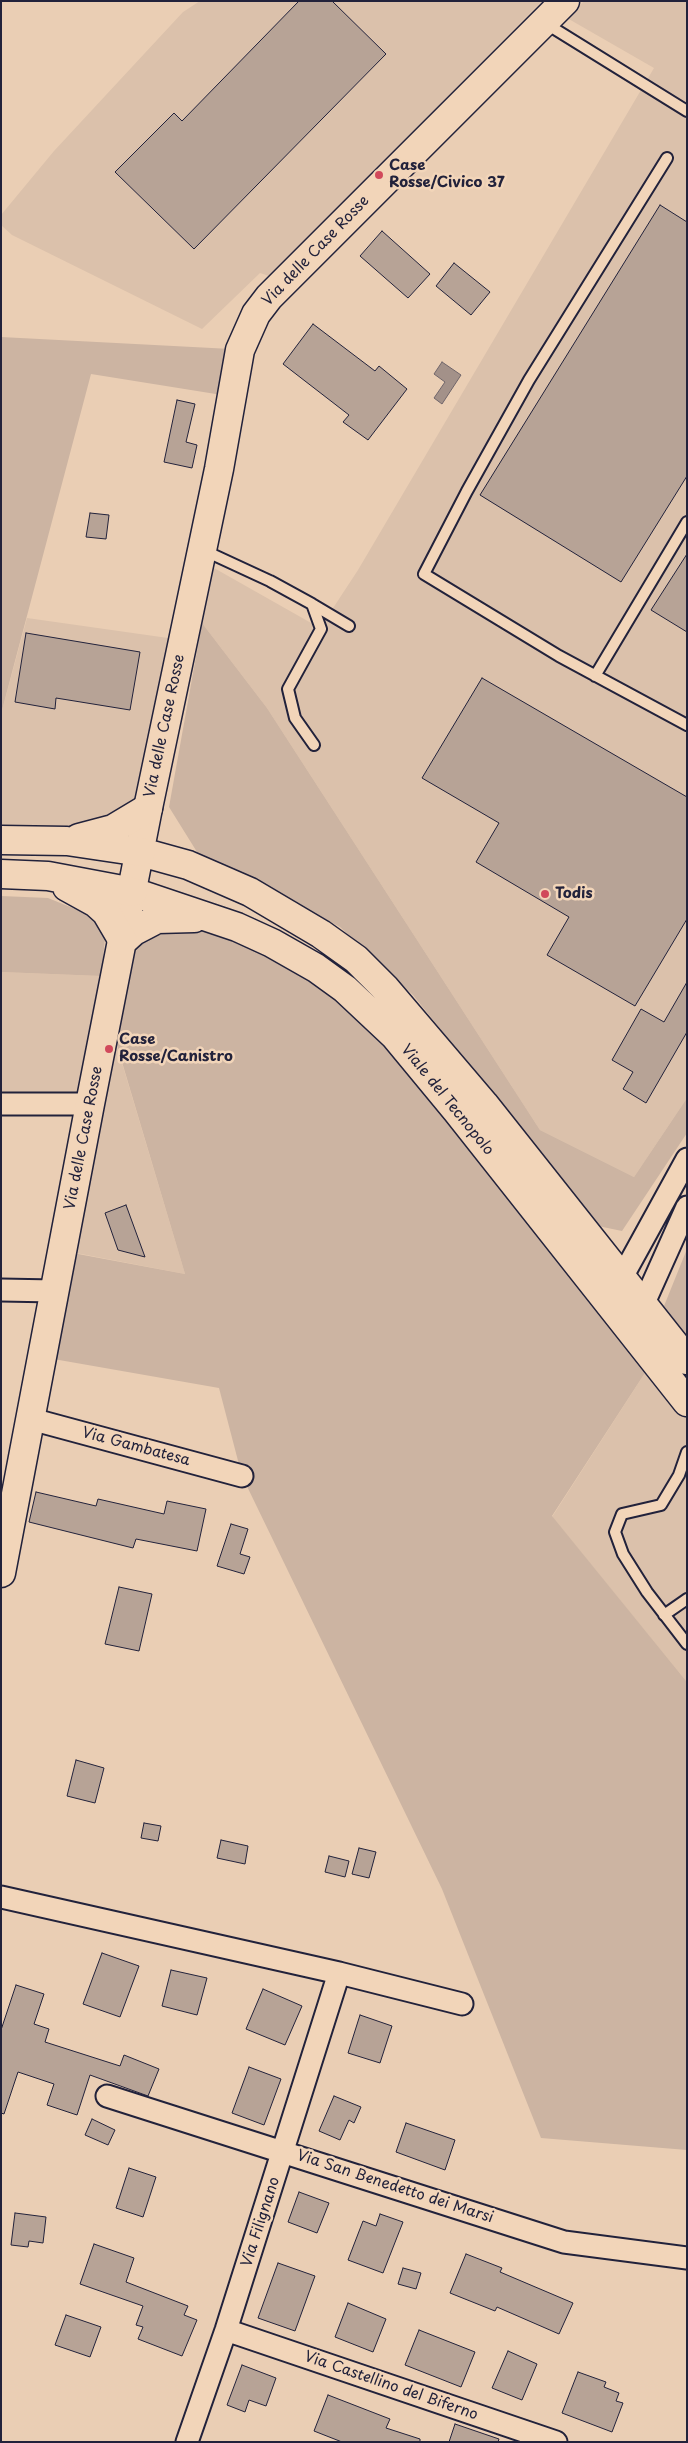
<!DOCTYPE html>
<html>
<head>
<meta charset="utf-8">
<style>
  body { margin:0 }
  #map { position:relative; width:688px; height:2443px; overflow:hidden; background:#eaceb4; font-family:"Playpen Sans",sans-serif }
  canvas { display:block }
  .frame { position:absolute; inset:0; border:2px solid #22223b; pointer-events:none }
</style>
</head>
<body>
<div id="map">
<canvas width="688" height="2443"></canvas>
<div class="frame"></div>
</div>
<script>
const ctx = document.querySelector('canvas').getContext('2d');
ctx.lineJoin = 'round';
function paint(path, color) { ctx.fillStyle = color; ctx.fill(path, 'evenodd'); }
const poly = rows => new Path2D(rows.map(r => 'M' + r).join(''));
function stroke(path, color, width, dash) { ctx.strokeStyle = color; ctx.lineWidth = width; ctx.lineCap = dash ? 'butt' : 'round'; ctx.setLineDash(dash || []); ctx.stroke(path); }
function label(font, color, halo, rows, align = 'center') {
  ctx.font = font + ' "Playpen Sans",sans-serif'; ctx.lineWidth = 5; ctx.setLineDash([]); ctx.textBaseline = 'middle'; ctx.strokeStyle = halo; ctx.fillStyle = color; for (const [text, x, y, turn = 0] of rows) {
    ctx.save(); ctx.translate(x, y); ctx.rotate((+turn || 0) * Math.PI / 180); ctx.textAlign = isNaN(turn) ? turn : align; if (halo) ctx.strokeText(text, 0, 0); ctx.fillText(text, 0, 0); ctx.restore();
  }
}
paint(poly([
  [200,1,542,1,269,276,260,273,202,329,12,235,1,225,1,215,54,151,183,12],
  [584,1,687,1,687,1098,634,1177,540,1130,267,708,202,623,214,568,320,628,358,570,654,68,567,18],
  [27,618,168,638,134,805,82,827,1,831,1,714],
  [1,972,101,976,76,1093,1,1094],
  [113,1033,185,1274,76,1253],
  [654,1359,687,1401,687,1682,552,1517]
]), '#dbc1ab');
paint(poly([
  [1,337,231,349,222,395,91,374,1,714],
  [202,623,267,708,540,1130,634,1177,687,1098,687,1133,622,1231,598,1226,413,995,340,927,197,852,169,807],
  [133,892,345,989,654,1359,552,1516,687,1682,687,2150,541,2138,442,1889,242,1476,219,1388,42,1357,62,1251,185,1274,108,1015],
  [1,896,48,898,90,915,105,939,101,976,1,972],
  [687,1249,687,1335,664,1306]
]), '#ccb4a2');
const water = poly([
  [442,362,461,375,442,404,434,398,445,382,434,374,442,362]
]);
paint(water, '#a39189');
stroke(water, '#6f656a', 1);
const building = poly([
  [299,1,332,1,386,54,194,249,115,172,174,113,182,121,299,1],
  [660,205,687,222,687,476,621,582,480,495,660,205],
  [382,231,430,274,408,298,360,256,382,231],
  [454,263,490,292,471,315,436,286,454,263],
  [313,324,375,371,379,366,407,389,368,440,343,422,349,415,283,364,313,324],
  [177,400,195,404,186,442,197,445,192,468,164,462,177,400],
  [90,513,109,515,106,539,86,537,90,513],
  [687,554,687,632,651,610,687,554],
  [26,633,140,652,130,710,56,698,55,709,15,702,26,633],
  [482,678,687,797,687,919,635,1006,547,955,569,917,476,862,499,823,422,778,482,678],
  [687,982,687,1032,646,1103,623,1089,633,1072,612,1060,641,1009,664,1022,687,982],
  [126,1205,145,1257,118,1250,105,1213,126,1205],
  [36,1492,96,1506,98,1499,164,1514,167,1501,206,1509,197,1551,136,1539,133,1548,29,1522,36,1492],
  [231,1524,248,1529,240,1554,250,1557,244,1574,217,1566,231,1524],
  [119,1587,152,1594,139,1651,105,1644,119,1587],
  [76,1760,104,1768,95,1803,67,1796,76,1760],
  [144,1823,161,1826,158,1841,141,1838,144,1823],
  [221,1840,248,1846,245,1864,217,1858,221,1840],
  [359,1848,376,1852,369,1878,352,1874,359,1848],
  [329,1856,349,1861,345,1877,325,1872,329,1856],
  [102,1953,139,1966,120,2017,83,2004,102,1953],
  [171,1970,207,1978,197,2015,162,2006,171,1970],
  [16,1985,44,1994,34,2024,49,2029,45,2042,120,2066,124,2055,159,2069,148,2096,90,2075,77,2115,47,2105,54,2084,18,2072,4,2114,1,2113,1,2030,16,1985],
  [263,1989,302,2006,285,2045,246,2029,263,1989],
  [360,2015,392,2026,380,2063,348,2053,360,2015],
  [249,2067,281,2079,264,2125,232,2113,249,2067],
  [334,2096,361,2107,354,2123,349,2120,340,2140,319,2131,334,2096],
  [92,2119,115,2130,108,2145,85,2135,92,2119],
  [406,2123,455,2140,445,2170,396,2152,406,2123],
  [129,2168,156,2177,143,2217,116,2208,129,2168],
  [299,2192,329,2203,317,2233,288,2222,299,2192],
  [15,2213,46,2217,43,2243,29,2241,28,2247,11,2245,15,2213],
  [380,2214,403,2222,383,2273,348,2260,363,2221,376,2226,380,2214],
  [94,2244,134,2258,126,2282,188,2306,184,2315,197,2320,182,2356,138,2339,143,2327,136,2325,143,2306,80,2284,94,2244],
  [466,2254,502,2268,500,2272,573,2303,559,2334,497,2307,495,2311,450,2293,466,2254],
  [278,2263,315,2276,295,2331,258,2318,278,2263],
  [403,2268,421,2273,416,2289,398,2284,403,2268],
  [348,2303,386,2319,373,2352,335,2337,348,2303],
  [66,2315,101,2327,90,2357,55,2345,66,2315],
  [419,2330,475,2352,461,2387,405,2365,419,2330],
  [508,2351,537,2364,522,2400,492,2388,508,2351],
  [242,2365,276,2378,266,2406,249,2400,245,2412,227,2405,242,2365],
  [578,2372,606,2382,604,2387,619,2393,616,2401,623,2403,612,2432,562,2413,578,2372],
  [328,2395,390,2419,386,2428,420,2439,420,2442,342,2442,314,2431,328,2395],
  [455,2424,499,2439,498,2442,449,2442,455,2424]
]);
paint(building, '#b7a396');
stroke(building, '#22223b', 1);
const lane = poly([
  [545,23,687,111],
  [667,158,529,380,467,491,424,574,559,656,687,725],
  [203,550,270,581,312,604,321,629,288,689,295,718,314,745],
  [312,604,349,626],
  [595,676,687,522],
  [687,1452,679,1475,661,1505,622,1514,615,1532,623,1554,647,1592,687,1644],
  [664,1615,687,1599]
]);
const street = poly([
  [1,1104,90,1104],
  [1,1290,55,1291],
  [615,1290,687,1159],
  [644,1303,687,1207],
  [31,1419,242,1476],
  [1,1897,339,1973,462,2004],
  [107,2096,564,2242,687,2258],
  [226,2330,556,2442],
  [187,2442,226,2330,339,1973]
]);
const secondary = poly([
  [141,852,188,865,250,892,321,934,356,959,386,989,484,1104,687,1360],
  [133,892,237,927,272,943,316,968,345,989,395,1036,457,1111,687,1402],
  [123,941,134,931,157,919,194,918],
  [1,1573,90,1104,148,808,219,469,240,350,256,314,269,297,565,1]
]);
const highway = poly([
  [79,838,113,829,148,808],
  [1,840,67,841,141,852],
  [1,874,48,876,133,892],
  [67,887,96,903,106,912,123,941]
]);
stroke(lane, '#22223b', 14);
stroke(street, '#22223b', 25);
stroke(secondary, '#22223b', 31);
stroke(highway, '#22223b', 31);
stroke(lane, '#f2d5b9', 10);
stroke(street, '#f2d5b9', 21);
stroke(secondary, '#f2d5b9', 28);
stroke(highway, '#f2d5b9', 28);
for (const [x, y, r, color] of [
  [379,175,5,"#d1495b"],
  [545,894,5,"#d1495b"],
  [109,1049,5,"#d1495b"]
]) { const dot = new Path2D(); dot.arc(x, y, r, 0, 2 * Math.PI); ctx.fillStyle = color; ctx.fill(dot); stroke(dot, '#f2d5b9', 2); }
label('bold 15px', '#22223b', '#f2d5b9', [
  ["Case",389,166],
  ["Rosse/Civico 37",389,183],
  ["Todis",555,894],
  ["Case",119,1040],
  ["Rosse/Canistro",119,1057]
], 'left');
label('15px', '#22223b', '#f2d5b9', [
  ["Via delle Case Rosse",316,251,-46],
  ["Via delle Case Rosse",165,726,-78],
  ["Viale del Tecnopolo",447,1100,51],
  ["Via delle Case Rosse",84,1138,-79],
  ["Via Gambatesa",136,1447,15],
  ["Via San Benedetto dei Marsi",395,2187,18],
  ["Via Filignano",261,2222,-72],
  ["Via Castellino del Biferno",391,2386,19]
]);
</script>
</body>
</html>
